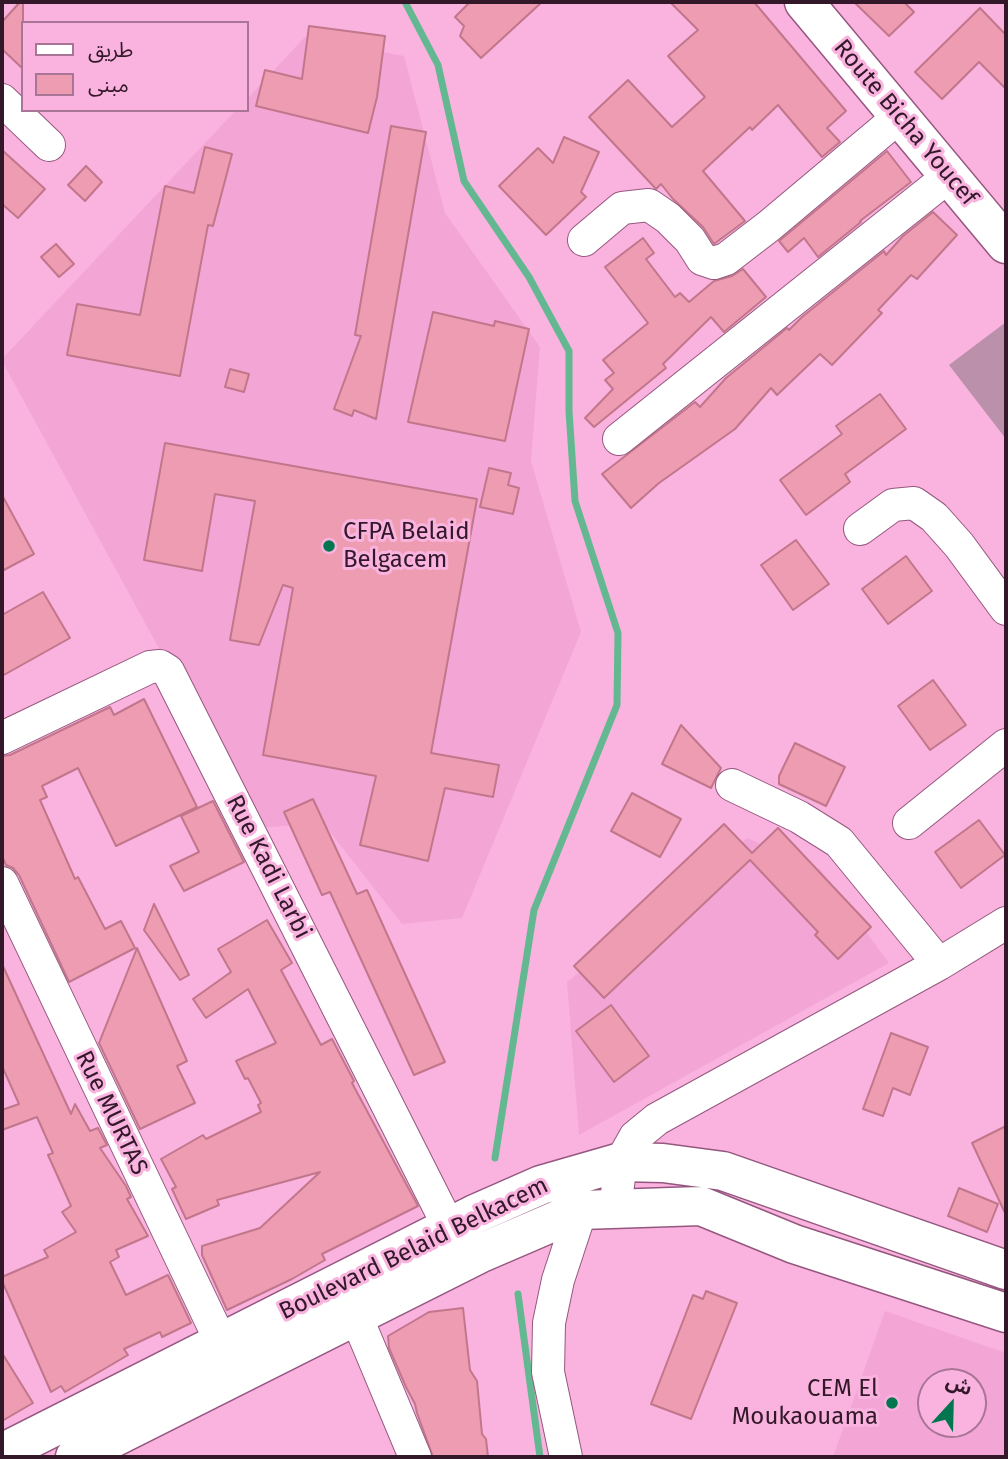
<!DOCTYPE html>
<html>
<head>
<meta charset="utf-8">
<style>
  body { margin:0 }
  #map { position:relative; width:1008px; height:1459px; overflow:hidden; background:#f9b3de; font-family:"Fira Sans","Noto Sans Arabic",sans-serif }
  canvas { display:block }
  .frame { position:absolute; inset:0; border:4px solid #321829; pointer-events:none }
  .legend { position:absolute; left:21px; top:21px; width:228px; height:91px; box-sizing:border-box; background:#f9b3de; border:2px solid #a97596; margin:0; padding:9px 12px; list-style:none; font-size:21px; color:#321829 }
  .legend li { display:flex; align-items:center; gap:14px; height:35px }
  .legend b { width:35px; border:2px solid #a97596 }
  .north { position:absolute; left:917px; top:1368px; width:70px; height:70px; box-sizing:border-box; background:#f9b3de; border:2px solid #a97596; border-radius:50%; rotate:22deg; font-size:19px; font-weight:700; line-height:28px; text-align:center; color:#321829 }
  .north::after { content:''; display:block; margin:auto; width:24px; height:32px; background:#03754f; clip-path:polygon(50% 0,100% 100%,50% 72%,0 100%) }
</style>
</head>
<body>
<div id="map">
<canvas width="1008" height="1459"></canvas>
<div class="frame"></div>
<ul class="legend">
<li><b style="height:9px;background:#fff"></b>طريق</li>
<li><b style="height:19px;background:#ed9cb2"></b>مبنى</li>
</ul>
<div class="north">ش</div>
</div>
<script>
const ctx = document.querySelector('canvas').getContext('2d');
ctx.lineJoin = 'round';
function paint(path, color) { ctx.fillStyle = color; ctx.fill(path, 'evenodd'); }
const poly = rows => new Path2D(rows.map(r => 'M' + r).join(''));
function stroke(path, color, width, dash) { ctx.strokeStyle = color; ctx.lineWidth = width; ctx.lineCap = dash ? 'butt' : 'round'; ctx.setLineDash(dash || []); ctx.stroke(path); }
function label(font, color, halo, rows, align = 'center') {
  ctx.font = font + ' "Fira Sans",sans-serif'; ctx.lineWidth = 6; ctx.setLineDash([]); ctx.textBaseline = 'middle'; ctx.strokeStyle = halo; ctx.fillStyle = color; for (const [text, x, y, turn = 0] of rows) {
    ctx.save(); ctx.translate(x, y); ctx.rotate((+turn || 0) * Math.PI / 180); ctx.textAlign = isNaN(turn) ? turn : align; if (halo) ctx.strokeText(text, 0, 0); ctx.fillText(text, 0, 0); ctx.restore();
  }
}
paint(poly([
  [305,37,404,56,445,213,540,347,531,461,581,632,462,918,402,924,323,823,257,828,2,361,2,359,236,110,247,110,247,99],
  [747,838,820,869,889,963,579,1135,567,982],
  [885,1311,1006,1353,1006,1457,833,1457],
  [931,1382,973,1382,973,1424,931,1424]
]), '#f3a6d6');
paint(poly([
  [1006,322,1006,439,949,365]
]), '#bb90aa');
stroke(poly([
  [405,2,438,65,464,181,529,277,569,351,569,411,575,501,618,633,617,705,534,910,495,1158],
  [518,1294,540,1457]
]), '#64b891', 7);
const building = poly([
  [20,2,23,2,23,69,2,49,2,22,20,2],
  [470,2,542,2,481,58,460,36,464,26,455,17,470,2],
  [670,2,754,2,846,111,827,128,840,142,822,157,778,105,752,130,750,127,703,171,745,221,714,244,703,227,673,199,661,184,656,189,589,117,628,80,672,127,705,97,668,56,698,30,670,2],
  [854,2,904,2,914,12,889,36,854,2],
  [980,8,1006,35,1006,89,979,62,942,99,915,72,980,8],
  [309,26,385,36,377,97,368,133,256,106,265,70,302,79,309,26],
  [391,126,426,132,376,419,354,410,352,416,334,409,361,336,355,335,391,126],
  [564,137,599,152,581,192,586,197,546,235,499,186,538,148,553,163,564,137],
  [205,147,232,154,213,226,208,225,180,376,67,355,77,304,140,315,165,186,194,193,205,147],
  [2,150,45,189,18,218,2,204,2,150],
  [887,151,911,182,860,221,861,222,818,257,804,238,788,252,779,241,887,151],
  [86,166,102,182,85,201,68,185,86,166],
  [933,212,957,235,917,279,911,275,878,310,882,313,832,365,820,354,777,395,771,388,735,429,659,483,631,508,602,474,695,402,700,407,726,378,787,328,789,330,802,317,884,251,886,255,903,236,933,212],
  [643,238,654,253,646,259,675,297,680,293,689,302,714,281,732,276,743,269,766,297,724,332,711,317,663,364,666,368,594,427,585,418,613,389,605,380,614,373,603,360,648,323,605,267,643,238],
  [56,244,74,264,59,277,41,257,56,244],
  [433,312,494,326,495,321,529,329,505,441,408,422,433,312],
  [230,369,249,374,244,392,225,387,230,369],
  [880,394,906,429,845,474,850,482,806,515,780,480,842,434,836,426,880,394],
  [165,443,477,499,431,753,499,765,493,797,445,788,428,861,360,845,376,776,263,755,293,588,283,585,259,645,230,640,255,501,215,494,202,571,144,560,165,443],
  [489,468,511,473,508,485,519,488,513,514,480,507,489,468],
  [2,495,34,554,2,571,2,495],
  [796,540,829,584,793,610,761,565,796,540],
  [906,556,932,591,888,624,862,589,906,556],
  [43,592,70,638,2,676,2,615,43,592],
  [933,680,966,725,930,750,898,706,933,680],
  [144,699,197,807,116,846,78,768,42,786,47,797,40,800,75,879,78,877,105,929,121,921,135,948,69,982,19,875,13,868,6,865,2,856,2,756,10,755,110,707,114,715,144,699],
  [681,725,721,768,711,788,662,764,681,725],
  [795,743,845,767,826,806,779,784,779,776,795,743],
  [632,793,681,819,660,857,611,831,632,793],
  [313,799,357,894,367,890,445,1062,414,1075,330,892,322,895,284,812,313,799],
  [213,801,244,862,184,891,170,866,199,852,181,816,213,801],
  [979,820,1005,855,961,888,935,852,979,820],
  [724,824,752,853,778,828,871,927,838,959,815,935,818,932,750,860,604,998,574,966,724,824],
  [154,904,189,975,180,980,144,930,154,904],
  [267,920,292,963,281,970,321,1045,332,1039,354,1081,352,1083,418,1206,322,1254,325,1260,292,1279,227,1310,202,1255,202,1246,260,1228,320,1172,217,1200,219,1205,186,1219,172,1189,176,1187,161,1159,203,1135,206,1139,261,1112,258,1105,261,1103,248,1078,245,1079,236,1061,276,1043,248,989,206,1018,193,999,231,972,218,949,267,920],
  [137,948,187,1061,177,1066,195,1103,140,1129,99,1043,137,948],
  [2,964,71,1114,75,1104,90,1131,98,1128,107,1145,100,1148,126,1186,131,1197,127,1199,148,1236,116,1250,119,1257,110,1262,126,1295,168,1275,191,1323,162,1337,160,1332,124,1349,128,1355,65,1392,61,1386,51,1392,2,1281,2,1277,48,1257,44,1250,76,1232,62,1212,71,1206,48,1155,53,1153,37,1117,2,1130,2,1110,19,1104,2,1066,2,964],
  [611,1005,649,1056,614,1082,576,1031,611,1005],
  [891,1033,928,1047,910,1095,893,1088,883,1116,863,1109,891,1033],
  [1006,1126,1006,1215,972,1143,1006,1126],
  [959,1188,998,1204,987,1232,948,1216,959,1188],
  [706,1291,737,1303,691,1419,651,1404,693,1295,703,1299,706,1291],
  [463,1308,470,1370,477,1381,482,1434,486,1439,488,1457,433,1457,417,1413,415,1404,406,1387,389,1348,388,1336,429,1312,463,1308],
  [2,1353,33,1403,2,1421,2,1353]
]);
paint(building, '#ed9cb2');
stroke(building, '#c2768b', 2);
const minor = poly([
  [2,100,49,145],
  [584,240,622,208,649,205,668,218,690,240,702,259,714,263,726,259,769,226,900,116],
  [619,439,949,176],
  [860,529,893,505,914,503,934,517,959,545,1006,609],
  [2,738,150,667,160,666,168,671,449,1227],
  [732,785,799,817,839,842,939,964],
  [909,823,1006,745],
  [2,883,221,1342],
  [615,1209,621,1162,635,1137,657,1119,939,964,1006,923],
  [356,1316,415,1457],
  [566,1457,548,1372,549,1323,558,1280,581,1210]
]);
const major = poly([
  [804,2,1006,244],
  [2,1453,475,1214,541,1185,621,1162,663,1163,723,1171,1006,1270],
  [75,1457,481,1253,581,1210,701,1206,794,1244,1006,1313]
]);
stroke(minor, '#95577f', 34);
stroke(major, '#95577f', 41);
stroke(minor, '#fff', 32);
stroke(major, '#fff', 38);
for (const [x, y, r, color] of [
  [329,546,7,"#03754f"],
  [892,1403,7,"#03754f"]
]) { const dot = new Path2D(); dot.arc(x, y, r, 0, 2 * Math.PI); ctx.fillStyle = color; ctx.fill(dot); stroke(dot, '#f9b3de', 2.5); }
label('24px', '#321829', '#f9b3de', [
  ["Route Bicha Youcef",905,123,50],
  ["Rue Kadi Larbi",268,867,63],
  ["Rue MURTAS",111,1113,64],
  ["Boulevard Belaid Belkacem",414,1249,-26]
]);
label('24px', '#321829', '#f9b3de', [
  ["CFPA Belaid",343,532],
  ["Belgacem",343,560],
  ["CEM El",878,1389,"right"],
  ["Moukaouama",878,1417,"right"]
], 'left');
</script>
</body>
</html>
